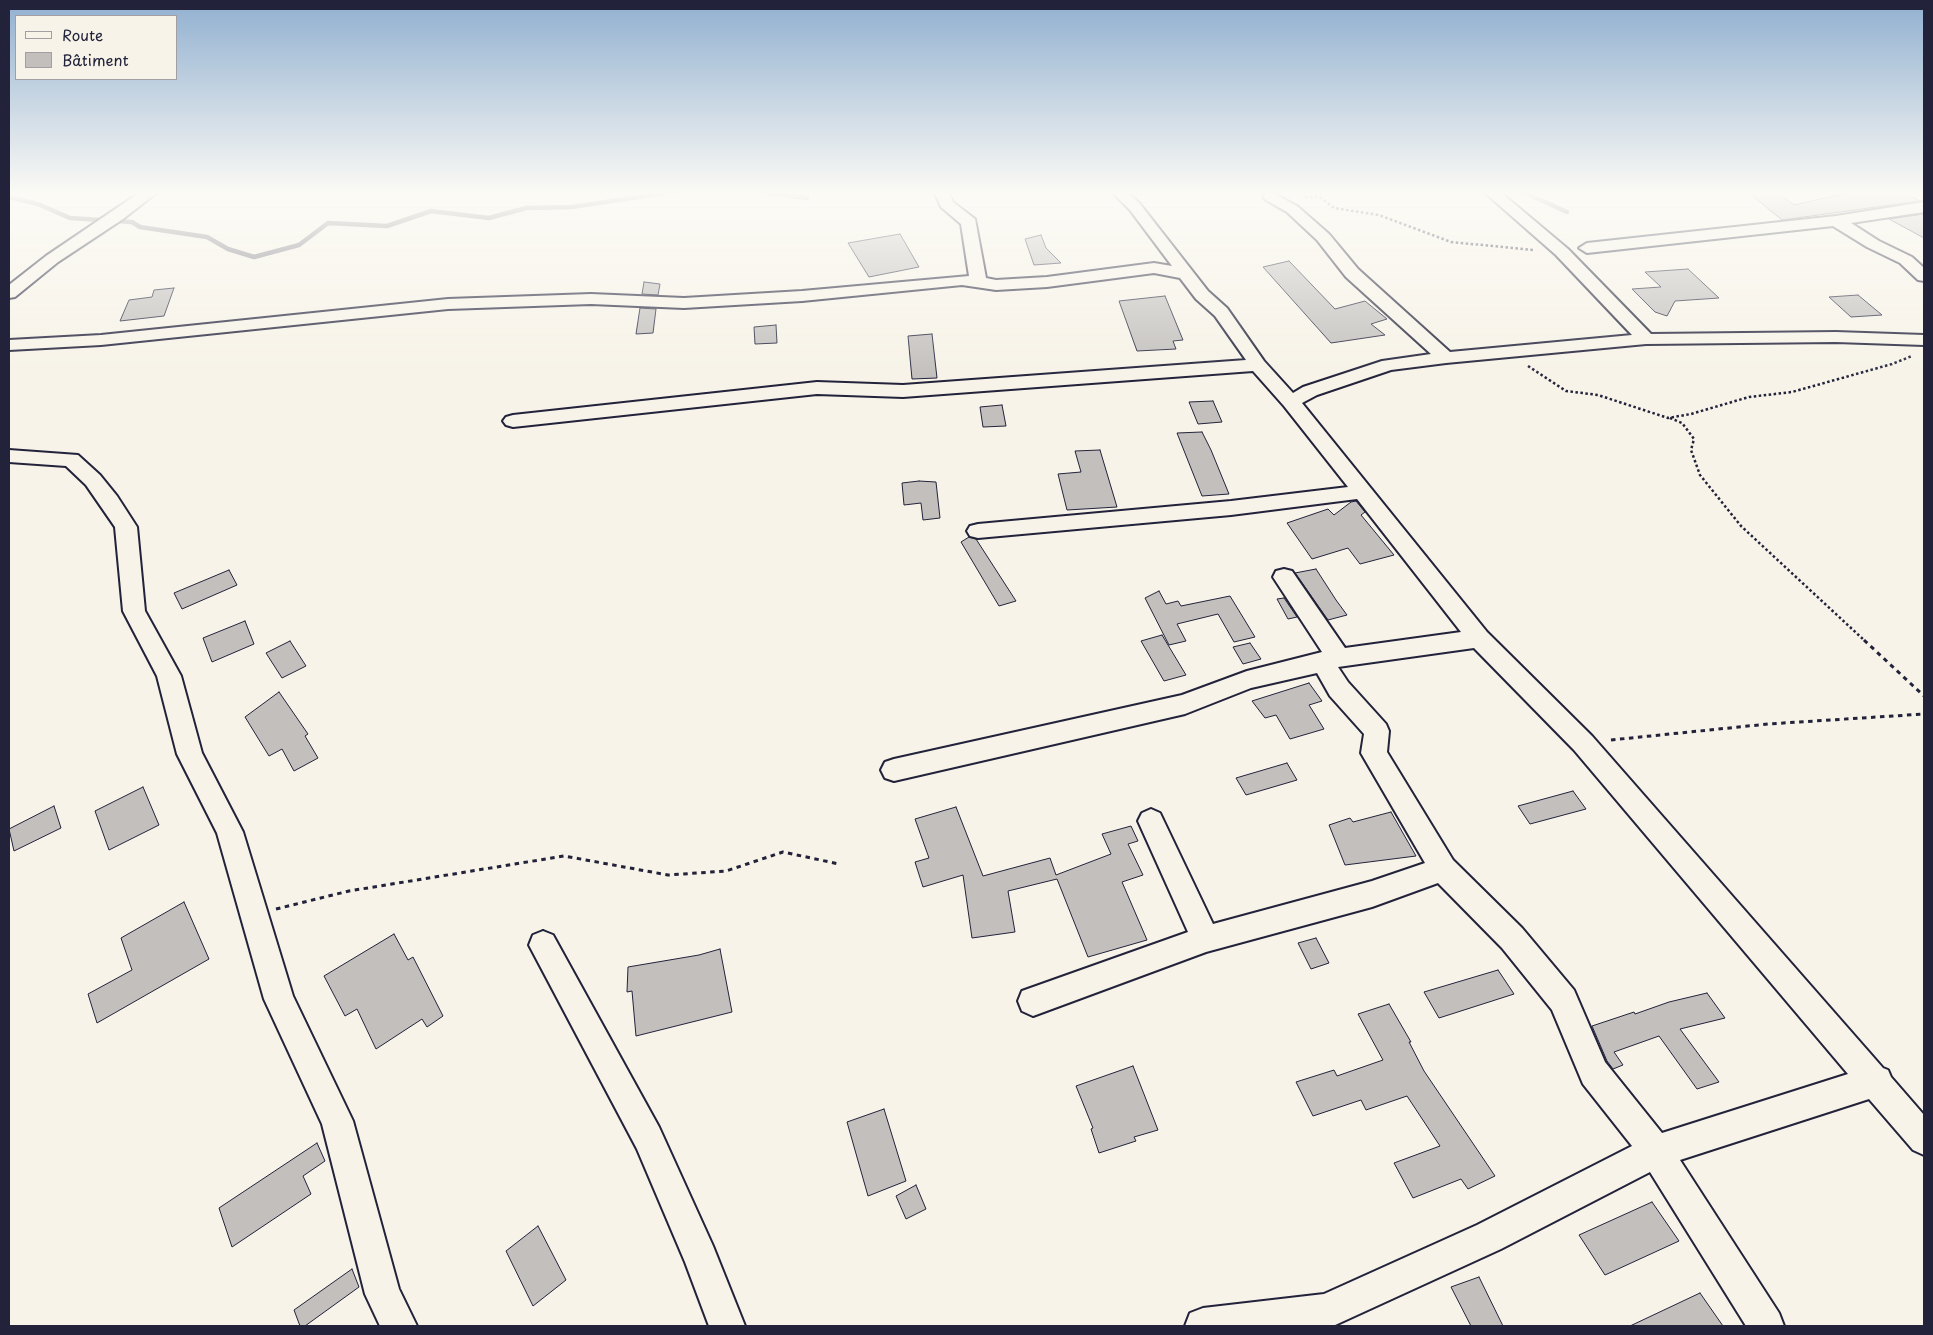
<!DOCTYPE html>
<html>
<head>
<meta charset="utf-8">
<style>
  body { margin:0 }
  #map { position:relative; width:1933px; height:1335px; overflow:hidden; background:#f7f3e8; font-family:"Playpen Sans",sans-serif }
  canvas { display:block }
  .frame { position:absolute; inset:0; border:10px solid #22223b; pointer-events:none }
  .legend { position:absolute; left:15px; top:15px; width:162px; height:65px; box-sizing:border-box; background:#f7f3e8; border:1px solid #a29fa3; margin:0; padding:6px 9px; list-style:none; font-size:15px; color:#22223b }
  .legend li { display:flex; align-items:center; gap:10px; height:25px }
  .legend b { width:25px; border:1px solid #a29fa3 }
</style>
</head>
<body>
<div id="map">
<canvas width="1933" height="1335"></canvas>
<div class="frame"></div>
<ul class="legend">
<li><b style="height:6px;background:#f7f3e8"></b>Route</li>
<li><b style="height:14px;background:#c2bfbd"></b>Bâtiment</li>
</ul>
</div>
<script>
const ctx = document.querySelector('canvas').getContext('2d');
ctx.lineJoin = 'round';
const poly = rows => new Path2D(rows.map(r => 'M' + r).join(''));
function stroke(path, color, width, dash) { ctx.strokeStyle = color; ctx.lineWidth = width; ctx.lineCap = dash ? 'butt' : 'round'; ctx.setLineDash(dash || []); ctx.stroke(path); }
function paint(path, color) { ctx.fillStyle = color; ctx.fill(path, 'evenodd'); }
stroke(poly([
  [755,191,807,198],
  [1521,191,1567,212],
  [9,197,38,204,70,218,132,222,140,227,207,237,228,249,254,257,299,245,328,223,387,226,431,211,489,218,526,208,572,207,678,191]
]), '#76747f', 4.5);
const building = poly([
  [1776,191,1794,205,1856,191,1901,191,1920,201,1782,220,1749,193,1776,191],
  [1924,214,1924,238,1889,219,1924,214],
  [900,234,919,267,869,277,848,243,900,234],
  [1041,235,1046,248,1061,263,1034,265,1025,239,1041,235],
  [1289,261,1335,309,1365,301,1387,319,1371,324,1385,335,1331,343,1263,267,1289,261],
  [1688,269,1719,298,1675,301,1667,316,1655,312,1632,289,1661,287,1645,272,1688,269],
  [644,282,660,284,658,295,642,294,644,282],
  [174,288,164,316,120,321,129,300,152,297,154,290,174,288],
  [1858,295,1882,315,1851,317,1829,297,1858,295],
  [1165,296,1183,340,1173,341,1176,349,1137,351,1119,301,1165,296],
  [640,308,656,309,653,333,636,334,640,308],
  [776,325,777,343,755,344,754,327,776,325],
  [932,334,937,378,912,379,908,336,932,334],
  [1213,401,1222,422,1198,424,1189,402,1213,401],
  [1002,405,1006,426,983,427,980,407,1002,405],
  [1202,432,1211,450,1229,494,1202,496,1177,433,1202,432],
  [1100,450,1117,507,1067,510,1058,474,1081,472,1075,451,1100,450],
  [919,481,936,482,940,518,923,520,921,503,904,505,902,483,919,481],
  [1356,501,1365,512,1361,515,1394,555,1360,564,1348,548,1312,559,1287,523,1328,509,1334,515,1351,502,1356,501],
  [969,537,976,539,1016,601,999,606,961,542,969,537],
  [1316,569,1336,600,1347,615,1328,620,1295,573,1316,569],
  [229,570,237,585,182,609,174,593,229,570],
  [1159,591,1166,604,1178,601,1181,606,1230,596,1255,637,1234,642,1218,614,1177,624,1186,641,1169,645,1145,598,1159,591],
  [1284,598,1297,617,1288,619,1277,599,1284,598],
  [245,621,254,644,212,662,203,638,245,621],
  [1162,635,1186,675,1164,681,1141,641,1162,635],
  [290,641,306,666,282,678,266,653,290,641],
  [1250,643,1261,659,1243,664,1233,647,1250,643],
  [1309,683,1322,701,1309,705,1324,729,1290,739,1276,715,1265,718,1252,701,1309,683],
  [279,692,308,734,305,736,318,758,294,771,282,749,269,756,245,717,279,692],
  [1287,763,1297,780,1246,795,1236,778,1287,763],
  [143,787,159,825,109,850,95,811,143,787],
  [1573,791,1586,809,1530,824,1518,806,1573,791],
  [54,806,61,828,14,851,9,829,54,806],
  [956,807,983,876,1050,858,1056,875,1111,854,1102,834,1131,826,1138,841,1128,844,1143,875,1122,882,1147,940,1088,957,1057,879,1008,891,1015,932,972,938,963,875,923,887,915,862,929,858,915,819,956,807],
  [1391,812,1416,856,1345,865,1329,825,1350,818,1353,822,1391,812],
  [184,902,209,959,97,1023,88,994,132,970,121,938,184,902],
  [394,934,408,960,413,957,443,1016,427,1027,422,1019,376,1049,357,1009,345,1016,324,976,394,934],
  [1316,938,1329,963,1311,969,1298,943,1316,938],
  [720,949,732,1012,636,1036,632,991,627,992,628,967,699,955,720,949],
  [1498,970,1514,994,1439,1018,1424,992,1498,970],
  [1707,993,1725,1018,1680,1029,1719,1082,1697,1089,1659,1036,1614,1052,1623,1065,1613,1069,1607,1061,1592,1026,1634,1012,1635,1014,1669,1002,1707,993],
  [1389,1004,1411,1042,1409,1042,1424,1071,1495,1176,1468,1189,1461,1179,1413,1198,1394,1163,1440,1146,1407,1096,1366,1110,1361,1100,1313,1116,1296,1082,1334,1070,1337,1076,1383,1060,1358,1014,1389,1004],
  [1133,1066,1158,1130,1134,1137,1136,1141,1099,1153,1091,1129,1093,1128,1076,1086,1133,1066],
  [884,1109,906,1181,868,1196,847,1122,884,1109],
  [317,1143,325,1161,303,1176,311,1194,232,1247,219,1208,317,1143],
  [916,1185,926,1209,906,1219,896,1196,916,1185],
  [1652,1202,1679,1241,1605,1275,1579,1235,1652,1202],
  [538,1226,566,1280,533,1306,506,1251,538,1226],
  [352,1269,359,1287,305,1326,300,1326,294,1310,352,1269],
  [1479,1277,1503,1326,1471,1326,1451,1287,1479,1277],
  [1700,1293,1723,1326,1630,1326,1700,1293]
]);
paint(building, '#c2bfbd');
stroke(building, '#22223b', 1);
const minor = poly([
  [142,191,159,191,123,219,58,262,15,297,9,298,9,285,46,256,142,191],
  [934,191,948,191,953,202,975,219,986,278,996,280,1047,277,1154,263,1172,266,1130,210,1111,191,1127,191,1140,204,1208,291,1227,308,1264,361,1293,393,1303,387,1382,361,1431,354,1346,277,1317,240,1287,212,1266,200,1263,197,1266,194,1271,192,1297,206,1329,234,1358,269,1450,352,1632,335,1556,255,1483,191,1499,191,1568,249,1651,334,1836,332,1924,335,1924,345,1836,342,1646,344,1446,363,1391,370,1317,395,1302,403,1487,632,1592,736,1883,1068,1888,1070,1891,1077,1924,1115,1924,1155,1913,1150,1869,1099,1680,1160,1779,1313,1784,1326,1746,1326,1650,1172,1501,1249,1333,1326,1185,1326,1190,1313,1203,1308,1324,1294,1477,1225,1632,1146,1583,1084,1552,1010,1502,948,1438,883,1372,907,1206,952,1033,1016,1022,1011,1018,1001,1022,991,1188,932,1138,821,1142,813,1151,809,1160,813,1213,924,1372,881,1425,863,1361,753,1364,734,1330,696,1317,673,1251,688,1185,714,894,781,885,778,881,770,885,762,894,759,1182,695,1247,671,1322,652,1273,577,1276,571,1284,569,1292,571,1345,648,1461,632,1357,499,1231,515,978,538,970,536,967,531,970,526,978,524,1231,501,1348,487,1284,406,1253,371,903,397,817,394,513,427,506,425,503,421,506,417,513,415,817,382,903,385,1246,360,1215,316,1196,299,1180,278,1154,273,1047,287,996,290,962,285,802,301,684,308,591,304,448,309,101,345,9,350,9,340,101,335,448,299,591,294,684,298,802,291,969,276,961,224,941,207,934,191],
  [1474,648,1574,750,1848,1074,1662,1133,1605,1062,1574,990,1522,928,1453,860,1387,752,1389,731,1386,724,1348,682,1338,667,1474,648],
  [1924,202,1924,212,1851,223,1879,241,1912,257,1924,268,1924,281,1918,280,1900,263,1867,247,1833,226,1587,253,1579,248,1587,243,1836,216,1924,202],
  [9,450,78,455,100,475,117,496,137,527,145,611,181,676,202,753,243,832,293,996,353,1121,399,1289,417,1326,380,1326,365,1294,322,1124,264,999,217,833,177,754,157,676,123,611,115,527,86,485,66,466,9,462,9,450],
  [543,931,553,935,659,1127,713,1246,745,1326,709,1326,685,1262,637,1149,529,945,533,935,543,931]
]);
stroke(minor, '#22223b', 4);
stroke(poly([
  [1305,197,1320,197,1334,208,1379,215,1451,242,1534,250],
  [1528,366,1566,391,1598,395,1668,418,1691,414,1749,397,1792,392,1892,364,1912,356],
  [1670,418,1682,423,1694,439,1691,450,1700,475,1741,526,1865,641]
]), '#22223b', 2.5, [2.5, 2.5]);
stroke(poly([
  [1864,640,1924,696],
  [1611,740,1768,724,1924,714],
  [276,909,349,891,564,856,668,875,726,871,783,852,839,864]
]), '#22223b', 3, [4.5, 4.5]);
paint(minor, '#f7f3e8');
const sky = ctx.createLinearGradient(0, 0, 0, 378);
sky.addColorStop(0, '#91b0d0');
sky.addColorStop(0.51, '#fbfaf5');
sky.addColorStop(1, '#fbfaf500');
ctx.fillStyle = sky;
ctx.fillRect(0, 0, 1933, 378);
</script>
</body>
</html>
